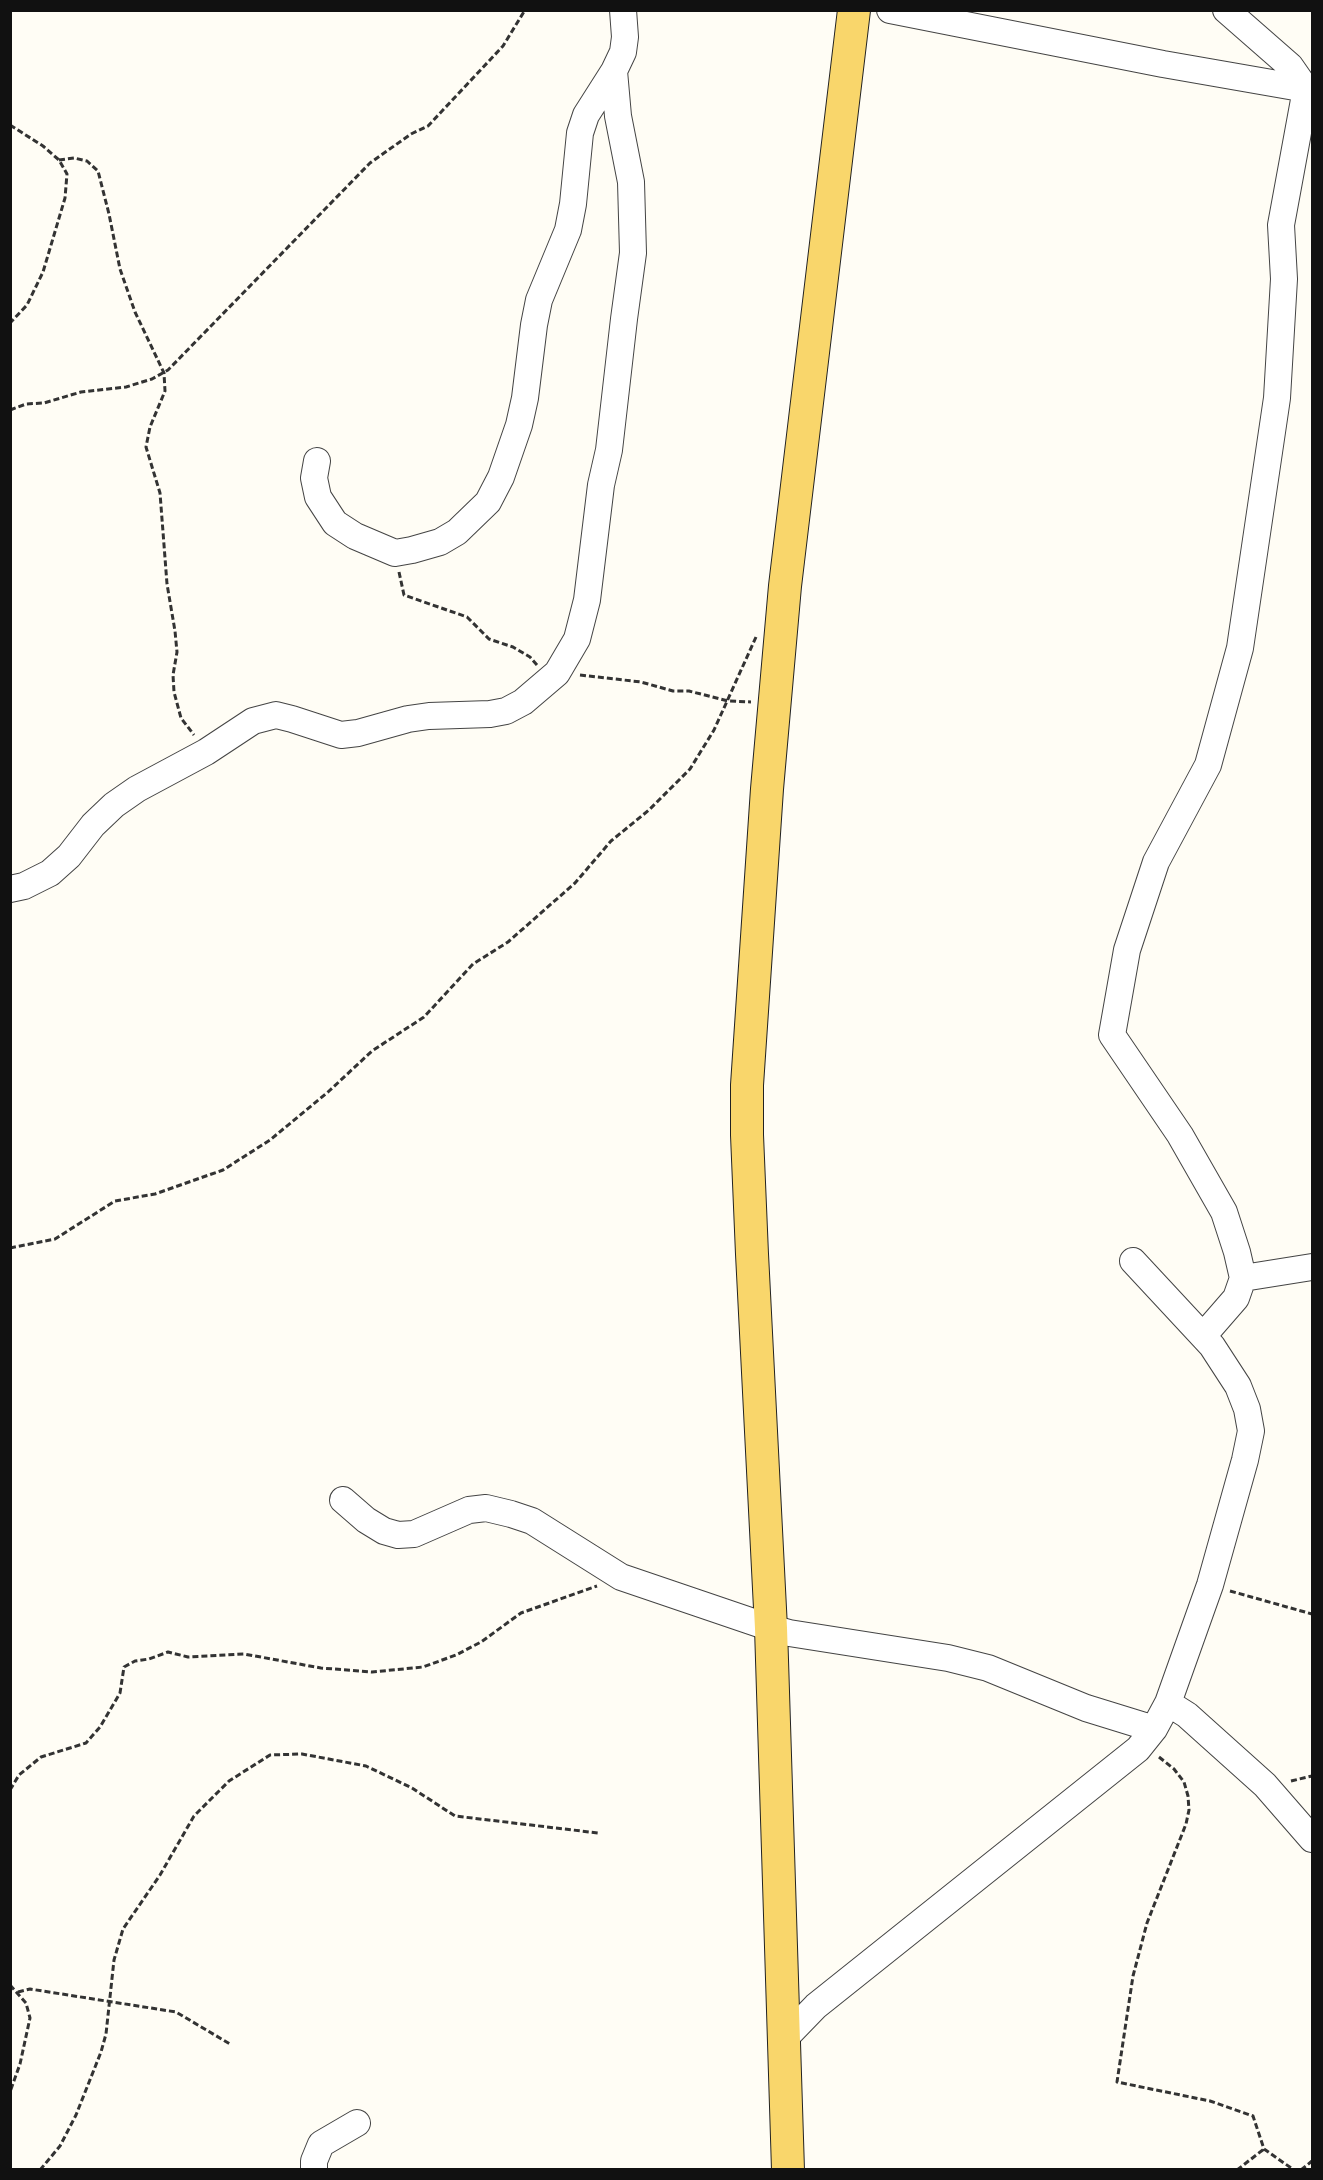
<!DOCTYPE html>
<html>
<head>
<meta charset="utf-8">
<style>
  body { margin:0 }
  #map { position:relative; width:1323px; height:2180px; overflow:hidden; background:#fffdf5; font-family:"Noto Serif",serif }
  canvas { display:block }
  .frame { position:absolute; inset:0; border:12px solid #111; pointer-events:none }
</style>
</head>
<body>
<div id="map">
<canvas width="1323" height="2180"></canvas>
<div class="frame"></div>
</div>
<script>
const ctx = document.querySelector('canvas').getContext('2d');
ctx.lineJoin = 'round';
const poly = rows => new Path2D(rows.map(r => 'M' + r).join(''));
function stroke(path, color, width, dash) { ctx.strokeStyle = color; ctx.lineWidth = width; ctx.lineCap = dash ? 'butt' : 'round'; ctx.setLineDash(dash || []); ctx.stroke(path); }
const minor = poly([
  [890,10,1163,64,1312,90],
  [317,461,314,478,318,497,335,523,355,536,395,553,412,550,440,542,457,532,488,502,501,477,519,425,525,398,534,325,539,300,568,230,573,204,580,133,586,115,614,71,623,52,625,37,623,10],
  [10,889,24,886,50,873,69,856,93,825,114,805,137,789,206,752,253,721,276,715,292,719,341,735,358,733,408,719,429,716,490,714,506,711,523,702,557,673,577,639,587,600,601,485,609,450,624,319,633,253,631,182,618,116,614,71],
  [1243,1278,1312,1267],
  [1203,1336,1236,1298,1243,1278,1237,1252,1224,1212,1180,1135,1112,1035,1127,950,1156,862,1208,765,1240,648,1277,398,1284,279,1281,225,1306,89,1290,66,1226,10],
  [343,1500,366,1520,384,1531,398,1535,414,1534,469,1510,486,1508,511,1514,532,1521,621,1577,771,1628,789,1633,948,1658,988,1668,1086,1708,1154,1729],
  [1168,1703,1187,1715,1265,1785,1312,1839],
  [784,2039,816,2006,1138,1749,1154,1729,1168,1703,1210,1585,1245,1460,1251,1431,1247,1409,1238,1386,1212,1346,1133,1261],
  [314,2170,314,2161,321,2144,357,2123]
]);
const major = poly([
  [788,2170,771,1628,752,1254,747,1135,747,1085,767,789,785,586,854,10]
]);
stroke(minor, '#444', 28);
stroke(major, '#222', 34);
stroke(poly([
  [10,125,43,146,59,160,67,174,65,198,43,272,27,305,10,323],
  [59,160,74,158,87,161,98,171,109,214,120,269,135,312,164,373,165,391,150,427,146,447,160,493,167,584,175,631,177,652,173,675,174,692,181,718,194,735],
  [10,410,26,404,44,403,81,392,126,387,152,379,168,370,370,163,411,134,428,126,503,46,525,10],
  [399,572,404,595,467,617,489,639,513,647,530,657,537,665],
  [580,675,641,682,673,691,689,691,728,701,751,702],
  [10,1248,55,1239,115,1201,155,1194,223,1170,270,1140,328,1092,372,1051,424,1017,473,964,508,942,575,883,611,841,649,810,690,769,714,730,756,637],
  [1230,1591,1312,1614],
  [1159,1757,1174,1769,1184,1782,1188,1796,1189,1810,1186,1824,1147,1923,1133,1976,1117,2082,1210,2101,1253,2116,1264,2149,1294,2170],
  [1291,1781,1312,1776],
  [10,1790,19,1775,41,1757,86,1743,100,1727,120,1693,124,1667,135,1661,149,1659,168,1652,188,1657,244,1654,321,1668,372,1672,423,1667,456,1655,481,1642,521,1613,597,1586],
  [10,1985,26,2003,30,2018,20,2064,10,2092],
  [18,1992,30,1989,176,2012,230,2044],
  [40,2170,60,2146,76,2115,101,2052,106,2034,114,1960,123,1929,160,1875,194,1816,229,1781,270,1755,302,1754,366,1766,412,1788,455,1816,598,1833],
  [1237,2170,1264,2149],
  [1301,2170,1312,2161]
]), '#333', 3, [6, 3]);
stroke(minor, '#fff', 26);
stroke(major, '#f9d66b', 32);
</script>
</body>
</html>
